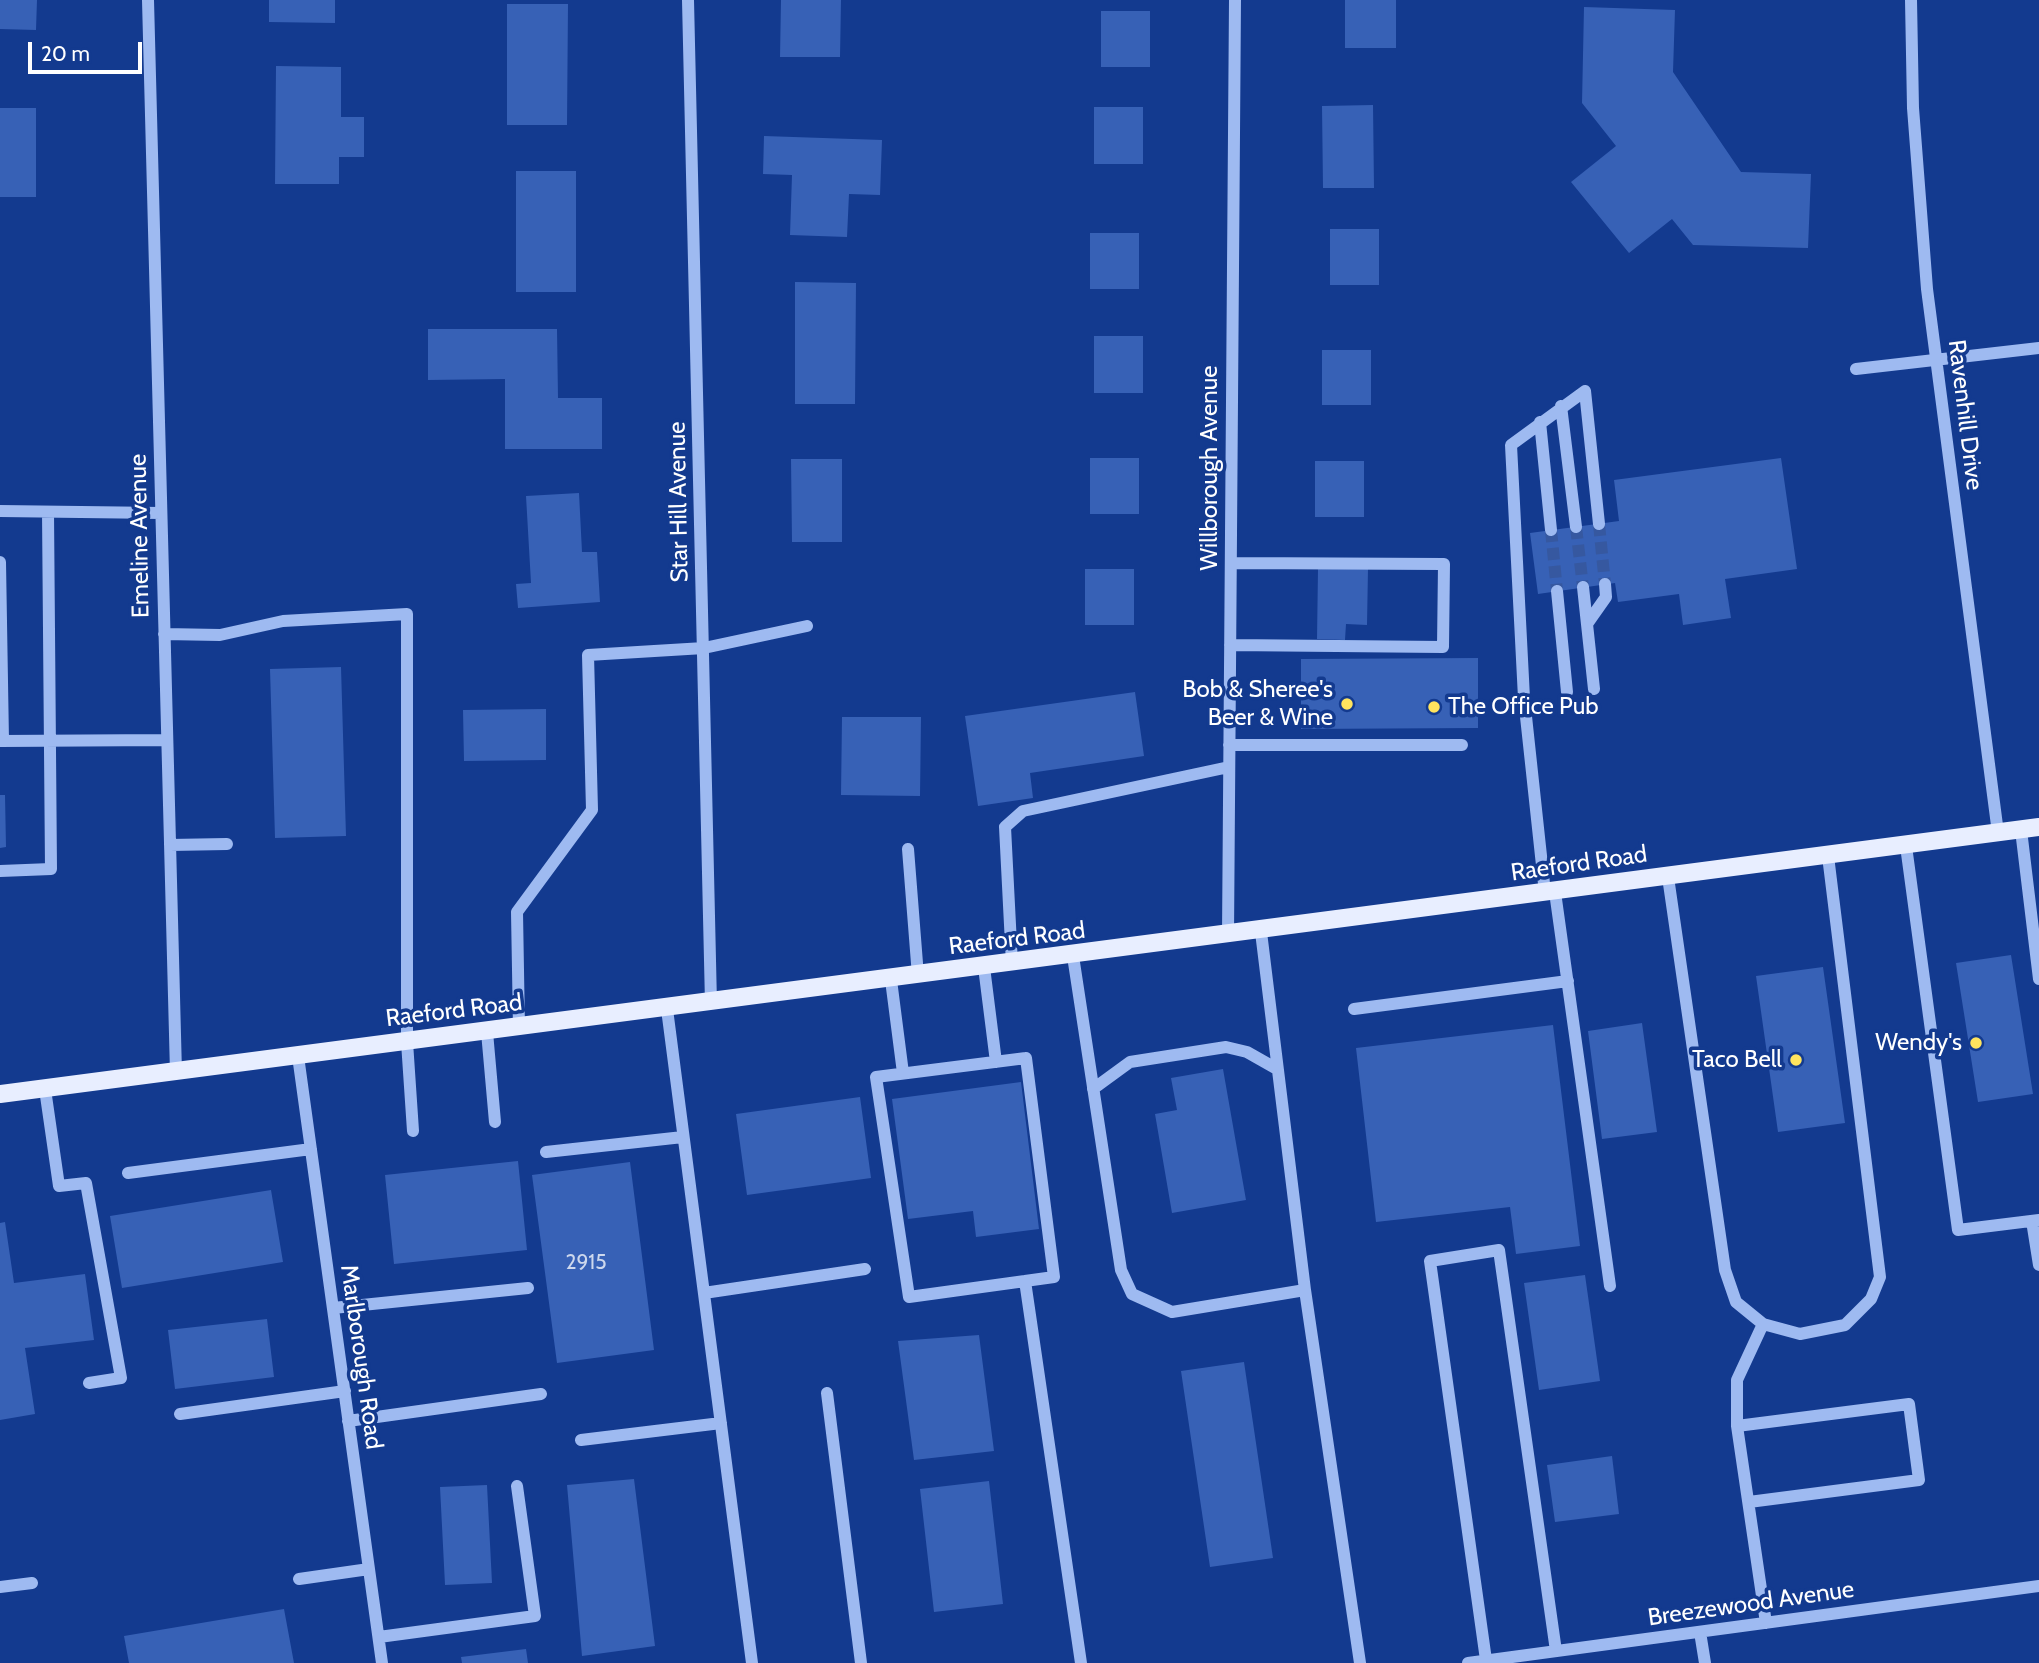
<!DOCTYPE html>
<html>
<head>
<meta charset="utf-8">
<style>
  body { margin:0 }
  #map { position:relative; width:2039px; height:1663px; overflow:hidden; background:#133a8f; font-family:Cabin,sans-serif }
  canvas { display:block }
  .scale { position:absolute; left:28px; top:42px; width:114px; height:32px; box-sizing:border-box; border:4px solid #fff; border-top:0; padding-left:9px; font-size:21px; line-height:24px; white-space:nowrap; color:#fff; -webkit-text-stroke:5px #133a8f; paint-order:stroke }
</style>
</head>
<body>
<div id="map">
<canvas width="2039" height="1663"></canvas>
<div class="scale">20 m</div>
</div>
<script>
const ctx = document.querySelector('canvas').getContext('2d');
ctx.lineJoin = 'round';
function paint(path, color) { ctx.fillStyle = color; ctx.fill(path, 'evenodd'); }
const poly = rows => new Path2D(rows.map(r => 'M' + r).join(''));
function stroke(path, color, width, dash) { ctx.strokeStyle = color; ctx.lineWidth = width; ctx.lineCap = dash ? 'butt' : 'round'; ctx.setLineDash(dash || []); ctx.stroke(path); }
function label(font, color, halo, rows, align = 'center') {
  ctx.font = font + ' Cabin,sans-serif'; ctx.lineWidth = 7; ctx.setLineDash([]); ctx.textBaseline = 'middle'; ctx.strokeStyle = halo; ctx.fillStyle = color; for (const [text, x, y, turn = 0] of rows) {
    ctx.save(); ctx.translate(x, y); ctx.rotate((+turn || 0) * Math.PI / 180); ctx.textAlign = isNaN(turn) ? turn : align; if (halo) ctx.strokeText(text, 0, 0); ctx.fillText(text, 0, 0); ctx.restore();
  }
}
paint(poly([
  [0,0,37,0,36,30,0,29],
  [269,0,335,0,335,23,269,22],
  [781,0,841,0,840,57,780,57],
  [1345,0,1396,0,1396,48,1345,48],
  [507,4,568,4,567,125,507,125],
  [1584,7,1675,10,1673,72,1741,172,1811,174,1808,248,1693,245,1672,219,1629,253,1571,182,1616,146,1582,103],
  [1101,11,1150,11,1150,67,1101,67],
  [276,66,341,67,341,117,364,117,364,157,339,157,339,184,275,184],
  [1373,105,1374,188,1323,188,1322,106],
  [1094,107,1143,107,1143,164,1094,164],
  [0,108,36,108,36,197,0,197],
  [764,136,882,140,880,195,849,194,847,237,790,235,792,175,763,174],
  [516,171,576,171,576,292,516,292],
  [1330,229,1379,229,1379,285,1330,285],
  [1090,233,1139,233,1139,289,1090,289],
  [795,282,856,283,855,404,795,404],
  [428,329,557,329,558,398,602,398,602,449,505,449,505,379,428,380],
  [1094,336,1143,336,1143,393,1094,393],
  [1322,350,1371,350,1371,405,1322,405],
  [1090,458,1139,458,1139,514,1090,514],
  [1781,458,1797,569,1725,579,1731,618,1683,625,1679,594,1618,602,1615,583,1538,594,1530,533,1619,521,1614,480],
  [791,459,842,459,842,542,792,542],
  [1315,461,1364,461,1364,517,1315,517],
  [579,493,582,552,597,552,600,602,518,608,516,584,531,583,526,496],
  [1085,569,1134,569,1134,625,1085,625],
  [1318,569,1368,569,1367,625,1346,624,1345,640,1317,639],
  [1478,658,1478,728,1301,729,1301,659],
  [341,667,346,836,275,838,270,669],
  [1135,692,1144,756,1030,773,1033,798,978,806,965,716],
  [546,709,546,760,464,761,463,710],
  [842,717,921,717,920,796,841,795],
  [0,795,5,795,6,847,0,848],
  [2011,955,2033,1094,1978,1102,1956,963],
  [1823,967,1845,1123,1778,1132,1756,976],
  [1642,1023,1657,1132,1602,1139,1588,1031],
  [1553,1025,1580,1246,1516,1254,1510,1207,1376,1222,1356,1048],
  [1223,1069,1246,1200,1172,1213,1155,1114,1177,1110,1171,1078],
  [1021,1082,1039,1229,976,1237,973,1211,908,1219,892,1099],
  [860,1097,871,1178,747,1195,736,1114],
  [518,1161,527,1250,394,1264,385,1175],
  [630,1162,654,1350,557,1363,532,1175],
  [271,1190,283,1262,122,1288,110,1216],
  [5,1222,14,1283,85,1274,94,1340,25,1348,35,1414,0,1420,0,1223],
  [1585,1275,1600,1381,1539,1390,1524,1283],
  [267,1319,274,1377,175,1389,168,1330],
  [979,1335,994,1451,914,1460,898,1341],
  [1244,1362,1273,1558,1210,1567,1181,1371],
  [1612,1456,1619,1514,1555,1522,1547,1465],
  [634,1479,655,1646,582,1656,567,1485],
  [989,1481,1003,1604,934,1612,920,1489],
  [487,1485,492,1583,445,1585,440,1487],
  [284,1609,294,1663,129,1663,124,1636],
  [526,1649,528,1663,462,1663,461,1657]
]), '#3761b6');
stroke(poly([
  [1599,524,1605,584],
  [1576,527,1583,587],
  [1551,530,1557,591]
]), '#3658a0', 12, [12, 6]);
stroke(poly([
  [148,0,176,1072],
  [688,0,711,1003],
  [1911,0,1913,108,1927,289,1998,833],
  [1856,369,2039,348],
  [1561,406,1576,527],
  [1540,422,1551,530],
  [0,511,161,513],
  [0,562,3,741],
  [1583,587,1594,689],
  [1557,591,1567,692],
  [1587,624,1606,597,1605,584],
  [164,634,220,635,283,621,407,614,407,1042,413,1131],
  [1230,645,1443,647,1444,564,1231,563],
  [0,741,167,740],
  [1229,745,1462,745],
  [2021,830,2039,979],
  [170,845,227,844],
  [1906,846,1958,1230,2039,1220],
  [908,849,918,976],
  [0,871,51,869,48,512],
  [1668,877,1725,1270,1736,1302,1763,1324,1800,1334,1845,1325,1871,1299,1880,1277,1828,856],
  [1555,892,1610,1286],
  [1545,893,1524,698,1511,445,1585,391,1599,524],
  [1261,932,1305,1290,1360,1663],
  [1228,936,1235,0],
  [1073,956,1121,1270,1132,1294,1172,1312,1305,1290],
  [1012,964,1005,827,1023,811,1229,767],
  [984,967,996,1062],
  [891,980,903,1073],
  [667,1009,752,1663],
  [1354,1009,1568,981],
  [519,1028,517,912,592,810,588,655,704,648,807,626],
  [487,1032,495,1122],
  [298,1056,382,1663],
  [1026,1058,1054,1277,909,1297,876,1077,1026,1058],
  [45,1089,59,1186,86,1183,121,1378,89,1383],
  [1093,1089,1130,1062,1226,1047,1247,1052,1277,1069],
  [546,1152,683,1137],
  [128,1173,311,1149],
  [2032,1221,2039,1265],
  [1025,1281,1081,1663],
  [704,1293,865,1269],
  [333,1308,528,1288],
  [1763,1324,1737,1380,1737,1426,1766,1623],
  [827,1393,861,1663],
  [180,1414,345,1391],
  [348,1421,541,1394],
  [1737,1426,1909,1404,1919,1480,1749,1502],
  [581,1440,721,1423],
  [299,1579,369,1569],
  [0,1587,32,1583],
  [1700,1632,1705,1663],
  [379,1637,535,1616,517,1486],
  [1486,1660,1430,1261,1499,1250,1556,1651],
  [1468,1663,2039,1586]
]), '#9ebaf1', 12);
stroke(poly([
  [0,1094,2039,827]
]), '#e8eeff', 18);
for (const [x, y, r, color] of [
  [1347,704,7,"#ffe45e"],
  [1434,707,7,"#ffe45e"],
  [1976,1043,7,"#ffe45e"],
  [1796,1060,7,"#ffe45e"]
]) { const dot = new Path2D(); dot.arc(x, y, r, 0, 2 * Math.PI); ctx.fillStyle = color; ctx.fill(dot); stroke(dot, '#133a8f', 2.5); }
label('21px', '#cdd8ed', null, [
  ["2915",586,1263]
]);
label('24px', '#fff', '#133a8f', [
  ["Ravenhill Drive",1965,415,83],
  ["Willborough Avenue",1210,468,-90],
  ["Star Hill Avenue",679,502,-91],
  ["Emeline Avenue",140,536,-91],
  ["Raeford Road",1579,864,-8],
  ["Raeford Road",1017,939,-7],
  ["Raeford Road",454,1011,-7],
  ["Marlborough Road",361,1357,82],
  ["Breezewood Avenue",1751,1604,-8]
]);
label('24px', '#fff', '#133a8f', [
  ["Bob & Sheree's",1333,690],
  ["Beer & Wine",1333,718],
  ["The Office Pub",1448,707,"left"],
  ["Wendy's",1962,1043],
  ["Taco Bell",1782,1060]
], 'right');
</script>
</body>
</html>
